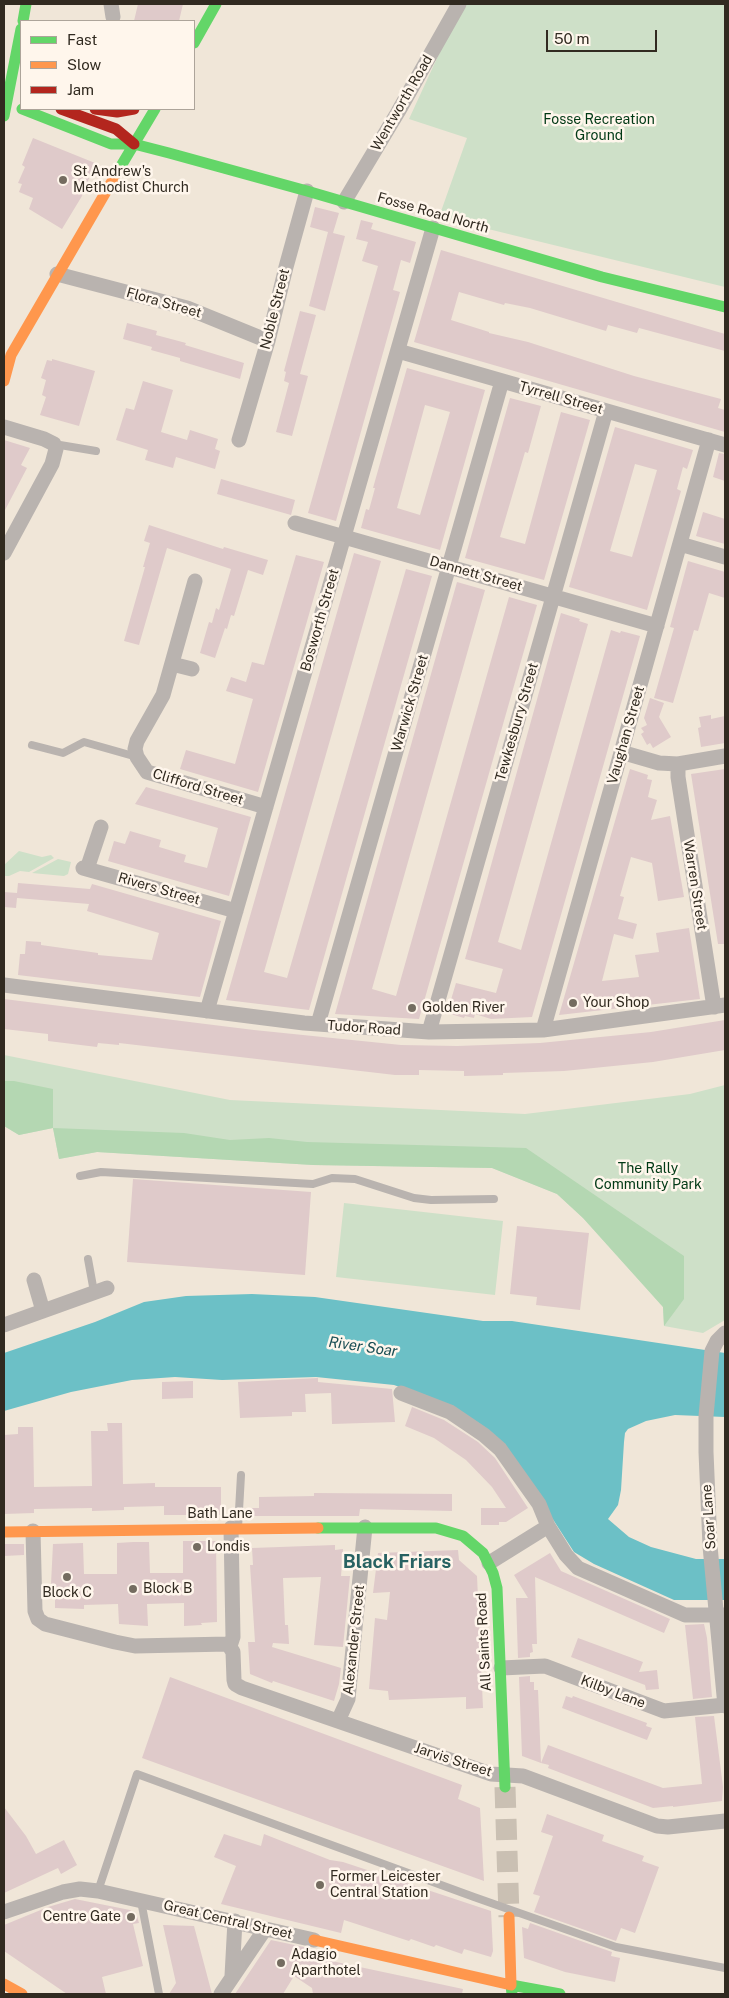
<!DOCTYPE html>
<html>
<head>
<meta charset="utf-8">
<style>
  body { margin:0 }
  #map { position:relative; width:729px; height:1998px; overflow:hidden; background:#f0e6d8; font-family:"Public Sans",sans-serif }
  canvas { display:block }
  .frame { position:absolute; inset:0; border:5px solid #312a20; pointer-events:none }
  .legend { position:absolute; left:20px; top:20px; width:175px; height:90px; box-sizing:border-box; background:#fff6ec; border:1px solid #ada49a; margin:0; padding:6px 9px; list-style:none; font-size:15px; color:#312a20 }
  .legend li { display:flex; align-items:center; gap:10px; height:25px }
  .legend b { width:25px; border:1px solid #ada49a }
  .scale { position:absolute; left:546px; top:30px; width:111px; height:22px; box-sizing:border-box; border:2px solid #312a20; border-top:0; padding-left:6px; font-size:15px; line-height:18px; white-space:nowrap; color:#312a20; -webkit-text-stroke:4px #fff6ec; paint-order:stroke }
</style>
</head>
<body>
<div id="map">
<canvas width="729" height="1998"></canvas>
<div class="frame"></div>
<ul class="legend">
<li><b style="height:6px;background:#63d668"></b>Fast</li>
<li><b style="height:6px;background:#ff974d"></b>Slow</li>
<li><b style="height:6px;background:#b3261e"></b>Jam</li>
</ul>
<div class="scale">50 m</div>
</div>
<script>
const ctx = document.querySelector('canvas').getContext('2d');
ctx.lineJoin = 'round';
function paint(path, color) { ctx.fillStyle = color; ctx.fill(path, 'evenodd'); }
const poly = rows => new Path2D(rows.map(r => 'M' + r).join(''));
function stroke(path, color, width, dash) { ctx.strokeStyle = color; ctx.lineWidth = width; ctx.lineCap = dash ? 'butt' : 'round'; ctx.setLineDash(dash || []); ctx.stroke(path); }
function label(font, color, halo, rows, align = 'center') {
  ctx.font = font + ' "Public Sans",sans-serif'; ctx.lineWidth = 5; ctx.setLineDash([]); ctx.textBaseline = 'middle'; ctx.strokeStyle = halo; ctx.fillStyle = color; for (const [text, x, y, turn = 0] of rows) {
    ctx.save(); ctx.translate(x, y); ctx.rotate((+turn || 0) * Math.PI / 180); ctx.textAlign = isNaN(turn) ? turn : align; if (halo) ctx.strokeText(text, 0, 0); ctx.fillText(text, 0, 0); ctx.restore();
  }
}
paint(poly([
  [462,4,725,4,725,287,439,217,467,138,409,119],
  [19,851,42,857,51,855,54,858,29,872,20,871,9,876,4,876,4,865],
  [58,859,71,862,68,874,64,876,32,873],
  [4,1055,230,1100,525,1114,690,1094,725,1085,725,1320,703,1333,664,1326,663,1307,583,1218,557,1194,492,1168,313,1165,97,1152,59,1159,53,1128,19,1135,4,1126],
  [344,1203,503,1221,495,1295,336,1277]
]), '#cee0c8');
paint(poly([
  [4,1081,14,1081,53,1089,53,1128,184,1133,230,1140,269,1138,307,1142,526,1148,684,1256,684,1299,664,1326,663,1307,583,1218,557,1194,492,1168,313,1165,97,1152,59,1159,53,1128,19,1135,4,1126]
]), '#b4d7b2');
paint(poly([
  [252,1294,315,1297,483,1321,512,1321,725,1353,725,1417,675,1415,646,1421,628,1429,625,1433,624,1442,621,1490,618,1505,608,1519,629,1537,651,1547,696,1559,725,1559,725,1600,674,1600,594,1564,574,1552,505,1445,453,1406,394,1385,316,1377,222,1380,175,1377,132,1380,71,1392,4,1411,4,1353,95,1322,144,1302,186,1296]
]), '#6cc0c6');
paint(poly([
  [138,4,183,4,179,21,134,21],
  [33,138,95,163,82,196,62,229,29,209,33,198,19,192,22,184,18,183,25,167,22,165],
  [315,207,339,213,333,233,345,236,325,311,309,306,328,232,310,227],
  [361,220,373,223,371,229,416,242,410,263,401,260,393,290,400,292,336,521,308,513,378,266,362,261,368,242,356,239],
  [441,250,725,334,725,351,639,328,637,333,608,325,606,331,530,308,505,303,504,305,459,292,451,320,489,332,489,333,528,342,634,376,721,399,718,408,725,410,725,432,414,342],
  [300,311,316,315,300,374,308,376,292,436,276,432,289,383,284,381,286,372,284,371],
  [127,323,157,331,156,335,186,343,185,345,244,363,240,379,180,361,180,358,151,350,152,347,123,339],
  [52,359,95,371,79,426,40,415,46,397,42,395,46,380,41,378,47,360,52,361],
  [407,368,485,390,440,550,361,528,366,509,369,510,375,488,373,488],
  [425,405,450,412,420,515,397,508],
  [143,381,173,390,161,432,187,440,190,430,218,439,215,449,220,451,215,469,176,457,173,468,145,460,148,450,116,440,126,408,134,410],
  [510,398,541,406,528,453,525,452,500,537,525,544,561,412,590,420,544,580,465,558],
  [615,427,693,450,687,469,683,467,677,489,681,491,647,610,569,587],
  [635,464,657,470,632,557,610,551],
  [4,440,30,448,21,465,27,468,4,512],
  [719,453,725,454,725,481,713,477],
  [221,479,295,500,291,515,217,494],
  [703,512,725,519,725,544,696,536],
  [149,525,223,549,224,547,268,560,263,575,248,570,234,616,231,615,227,629,225,628,215,658,200,653,209,622,212,623,216,608,219,610,231,569,167,548,139,645,124,641,145,567,143,567,150,543,144,541],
  [354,553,381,561,264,972,287,978,406,569,432,576,309,1010,226,1000],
  [296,555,324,562,258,792,180,769,186,750,235,764,253,699,226,691,231,677,246,682,252,662,264,665],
  [688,561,725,572,725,598,709,593,698,631,694,630,673,703,654,698,674,628,670,627],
  [457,582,485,590,372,989,396,996,509,597,537,605,419,1019,335,1014],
  [561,613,580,619,579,621,588,624,498,942,521,950,611,630,620,633,621,631,640,636,532,1017,491,1019,475,1014,474,1018,465,1016,464,1018,447,1013,456,983,496,993,503,969,465,959],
  [650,698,664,703,659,717,671,737,653,748,650,743,647,745,641,734,644,732,641,728,647,725,644,718],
  [711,715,711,719,725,716,725,743,701,747,698,728,701,727,699,717],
  [630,769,648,775,647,779,652,780,648,797,657,800,651,820,670,816,684,897,658,901,652,863,631,857,620,896,624,897,618,919,637,924,633,939,614,934,602,981,639,977,635,955,659,952,656,933,689,928,700,999,559,1015],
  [725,769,725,944,718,944,691,774],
  [146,787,251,817,229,896,108,861,114,841,125,844,130,831,161,840,159,847,186,855,184,862,207,868,218,828,135,804],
  [18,883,90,889,92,884,221,921,200,997,18,975,20,954,25,954,26,941,41,942,41,945,98,953,98,955,152,960,159,933,87,911,89,904,17,898,16,908,4,907,4,892,17,893],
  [4,999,254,1030,401,1045,457,1046,540,1043,651,1032,725,1020,725,1050,653,1062,564,1071,503,1073,503,1075,464,1076,464,1071,419,1070,419,1075,395,1075,119,1043,119,1045,98,1043,97,1047,48,1041,48,1034,4,1029],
  [133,1179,311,1192,305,1275,127,1262],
  [517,1226,589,1233,580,1310,536,1305,537,1297,510,1294],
  [318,1378,318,1382,392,1389,395,1422,332,1424,331,1393,305,1394,306,1412,292,1412,292,1416,240,1418,238,1382],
  [193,1381,193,1398,162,1399,162,1382],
  [412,1407,444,1420,478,1442,495,1458,528,1508,506,1522,499,1522,499,1525,481,1525,481,1508,506,1508,492,1487,466,1460,434,1438,405,1426],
  [107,1423,122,1423,123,1484,155,1483,155,1487,221,1487,221,1515,164,1515,164,1506,124,1507,124,1510,92,1511,92,1508,34,1509,34,1513,4,1514,4,1435,18,1434,18,1427,33,1427,34,1487,92,1486,91,1431,108,1431],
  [314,1493,452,1494,452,1511,360,1509,359,1516,249,1516,249,1508,259,1508,259,1497,314,1496],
  [183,1541,216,1541,217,1622,201,1623,202,1625,184,1626,184,1603,147,1604,148,1626,119,1624,118,1604,84,1605,84,1609,55,1608,55,1584,51,1584,53,1544,83,1543,84,1574,117,1574,117,1543,133,1542,149,1542,150,1573,183,1573],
  [4,1544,24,1544,24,1555,4,1556],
  [335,1545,335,1550,343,1549,341,1576,350,1576,343,1647,314,1645,321,1577,283,1578,285,1625,288,1625,289,1644,273,1643,272,1647,341,1668,339,1684,334,1701,273,1681,272,1683,250,1674,248,1642,255,1642,250,1565,253,1565,252,1548],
  [458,1550,459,1560,477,1576,483,1708,466,1709,466,1697,389,1700,388,1691,369,1689,375,1618,387,1620,390,1592,373,1593,378,1553],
  [550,1553,561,1571,670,1619,664,1633,535,1577,537,1644,532,1644,533,1652,530,1653,530,1657,518,1658,516,1598,528,1598,514,1575],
  [704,1624,707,1638,712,1697,693,1699,685,1625],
  [578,1638,643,1662,639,1672,657,1670,659,1689,646,1690,645,1685,571,1657],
  [530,1676,530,1682,534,1682,534,1690,538,1690,541,1763,522,1756,519,1677],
  [170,1677,462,1785,458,1799,480,1808,484,1881,142,1758],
  [566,1696,572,1698,573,1696,647,1723,646,1726,652,1728,647,1740,562,1708],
  [714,1716,723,1787,722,1801,673,1807,673,1806,653,1808,548,1768,549,1765,541,1763,548,1745,663,1788,702,1784,695,1717],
  [4,1807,26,1836,36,1854,64,1840,77,1865,61,1874,58,1868,4,1893],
  [547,1814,604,1835,602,1841,644,1856,642,1861,659,1867,635,1933,621,1928,616,1941,534,1912,540,1896,533,1894,553,1836,541,1832],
  [224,1834,261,1846,264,1834,330,1860,343,1862,491,1911,493,1951,491,1957,464,1949,462,1954,436,1945,434,1947,411,1939,409,1941,344,1920,341,1933,221,1904,236,1866,214,1857],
  [75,1899,130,1910,137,1916,139,1923,133,1924,143,1966,102,1977,106,1994,67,1994,4,1951,4,1925,48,1907],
  [530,1923,612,1952,611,1956,620,1958,615,1982,565,1972,524,1958,522,1927,528,1929],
  [163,1925,194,1926,212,1994,169,1994,176,1983],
  [271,1940,304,1947,309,1951,308,1956,463,1989,462,1994,313,1994,312,1988,294,1976,283,1994,235,1994]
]), '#dfcaca');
stroke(poly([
  [505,1787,509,1917]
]), '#cac0b3', 21, [21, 11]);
stroke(poly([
  [54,444,96,451],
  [32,745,63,753,84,742,137,757],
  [80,1176,101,1172,313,1184,332,1178,355,1179,414,1198,431,1200,494,1199],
  [88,1259,94,1292],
  [238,1528,241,1475],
  [98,1891,137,1774,474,1897,616,1947,725,1968],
  [141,1901,159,1994]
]), '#b9b3af', 8);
stroke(poly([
  [111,4,113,17],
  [344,202,398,112,459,4],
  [57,274,187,308,268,341],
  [398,351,725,445],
  [4,427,44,439,54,444,56,449,52,464,4,553],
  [239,440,268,341,286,267,307,191],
  [295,523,657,626],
  [680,544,725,557],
  [195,581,163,695,137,741,135,749,137,757,147,772,266,807],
  [172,664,192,669],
  [621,752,659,763,678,764,725,756],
  [678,764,678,777,714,1007],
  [83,868,236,911],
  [87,869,101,827],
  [4,985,304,1023,429,1032,543,1030,725,1005],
  [207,1011,433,228],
  [318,1024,502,381],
  [543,1030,709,440],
  [429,1032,606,411],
  [34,1280,43,1311],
  [4,1325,107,1288],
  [725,1333,717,1341,712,1351,706,1416,706,1452,710,1546,725,1706],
  [401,1393,450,1412,484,1435,500,1449,539,1504,548,1526,566,1555,578,1568,685,1615,725,1615],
  [33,1531,35,1611,38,1619,45,1624,115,1642,135,1646,228,1644,233,1652,234,1680,235,1684,242,1688,491,1774,523,1776,657,1826,668,1827,725,1821],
  [489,1563,542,1530],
  [230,1646,233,1637,231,1528],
  [501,1668,545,1666,664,1711,725,1705],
  [338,1721,348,1699,365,1527],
  [4,1912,63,1892,80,1889,98,1891,314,1940],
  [232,1976,235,1921],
  [221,1994,265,1929]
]), '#b9b3af', 15);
stroke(poly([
  [23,21,26,4],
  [194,43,216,4],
  [22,109,111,144,134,144,169,153,307,191,602,277,725,307],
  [4,116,21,29],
  [118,171,155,109],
  [318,1528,436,1528,463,1536,483,1553,493,1573,497,1588,505,1787],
  [512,1994,511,1985,560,1994]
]), '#63d668', 11);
stroke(poly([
  [4,381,11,355,118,171],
  [4,1532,318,1528],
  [314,1940,511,1985,509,1917],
  [4,1984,22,1994]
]), '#ff974d', 11);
stroke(poly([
  [61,109,116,129,134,144],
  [95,109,117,112,134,109]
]), '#b3261e', 11);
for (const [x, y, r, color] of [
  [63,180,5,"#746c60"],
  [573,1003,5,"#746c60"],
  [412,1008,5,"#746c60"],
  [197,1547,5,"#746c60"],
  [67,1577,5,"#746c60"],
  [133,1589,5,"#746c60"],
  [320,1885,5,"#746c60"],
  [131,1917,5,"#746c60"],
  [281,1963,5,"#746c60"]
]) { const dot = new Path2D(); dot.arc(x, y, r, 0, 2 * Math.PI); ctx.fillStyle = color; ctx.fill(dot); stroke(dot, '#fff6ec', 2); }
label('14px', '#312a20', '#fff6ec', [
  ["Wentworth Road",402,103,-60],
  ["Fosse Road North",433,213,16],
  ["Flora Street",164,303,16],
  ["Noble Street",275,309,-76],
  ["Tyrrell Street",561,398,16],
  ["Dannett Street",476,574,16],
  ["Bosworth Street",320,620,-74],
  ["Warwick Street",410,703,-74],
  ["Tewkesbury Street",517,722,-74],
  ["Vaughan Street",626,735,-74],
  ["Clifford Street",198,787,17],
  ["Warren Street",695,885,81],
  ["Rivers Street",159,889,16],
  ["Tudor Road",364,1028,4],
  ["Bath Lane",220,1514],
  ["Soar Lane",709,1517,-94],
  ["Alexander Street",354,1640,-84],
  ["All Saints Road",484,1642,-93],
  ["Kilby Lane",613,1692,21],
  ["Jarvis Street",453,1760,18],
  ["Great Central Street",228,1920,13]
]);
label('14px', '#013915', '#fff6ec', [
  ["Fosse Recreation",599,120],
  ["Ground",599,136],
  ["The Rally",648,1169],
  ["Community Park",648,1185]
]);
label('14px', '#312a20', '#fff6ec', [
  ["St Andrew's",73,172],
  ["Methodist Church",73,188],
  ["Your Shop",583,1003],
  ["Golden River",422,1008],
  ["Londis",207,1547],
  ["Block B",143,1589],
  ["Block C",67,1593,"center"],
  ["Former Leicester",330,1877],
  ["Central Station",330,1893],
  ["Centre Gate",121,1917,"right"],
  ["Adagio",291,1955],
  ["Aparthotel",291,1971]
], 'left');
label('italic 15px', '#1a4e54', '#fff6ec', [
  ["River Soar",363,1347,8]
]);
label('bold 19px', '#286262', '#fff6ec', [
  ["Black Friars",397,1562]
]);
</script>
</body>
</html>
